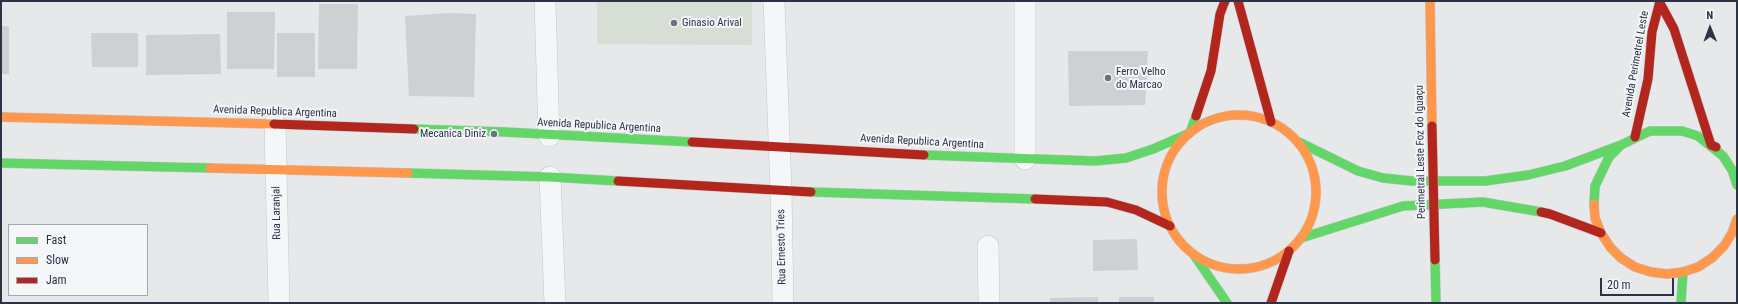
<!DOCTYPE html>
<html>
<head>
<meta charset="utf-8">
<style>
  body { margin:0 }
  #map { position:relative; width:1738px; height:304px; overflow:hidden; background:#e6e8ea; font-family:"Roboto Condensed",sans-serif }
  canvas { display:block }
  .frame { position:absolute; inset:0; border:2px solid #2b3445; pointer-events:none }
  .legend { position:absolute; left:8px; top:224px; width:140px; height:72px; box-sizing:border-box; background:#f4f6f9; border:1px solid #a4a8b1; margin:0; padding:5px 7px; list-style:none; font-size:12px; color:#2b3445 }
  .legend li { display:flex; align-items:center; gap:8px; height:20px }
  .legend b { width:20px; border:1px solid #a4a8b1 }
  .north { position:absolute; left:1690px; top:8px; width:40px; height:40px; -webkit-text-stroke:3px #f4f6f9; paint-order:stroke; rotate:359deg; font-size:11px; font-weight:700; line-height:16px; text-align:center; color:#2b3445 }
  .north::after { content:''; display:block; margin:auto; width:14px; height:18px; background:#2b3445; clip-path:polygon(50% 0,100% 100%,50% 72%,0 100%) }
  .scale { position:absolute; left:1600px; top:278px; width:74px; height:18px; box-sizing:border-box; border:2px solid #2b3445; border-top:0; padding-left:5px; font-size:12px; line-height:14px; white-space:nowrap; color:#2b3445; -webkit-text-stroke:3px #f4f6f9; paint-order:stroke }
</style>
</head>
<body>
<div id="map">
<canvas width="1738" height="304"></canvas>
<div class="frame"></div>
<ul class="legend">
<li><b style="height:5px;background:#63d668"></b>Fast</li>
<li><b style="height:5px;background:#ff974d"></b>Slow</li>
<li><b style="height:5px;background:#b3261e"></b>Jam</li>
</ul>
<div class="north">N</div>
<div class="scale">20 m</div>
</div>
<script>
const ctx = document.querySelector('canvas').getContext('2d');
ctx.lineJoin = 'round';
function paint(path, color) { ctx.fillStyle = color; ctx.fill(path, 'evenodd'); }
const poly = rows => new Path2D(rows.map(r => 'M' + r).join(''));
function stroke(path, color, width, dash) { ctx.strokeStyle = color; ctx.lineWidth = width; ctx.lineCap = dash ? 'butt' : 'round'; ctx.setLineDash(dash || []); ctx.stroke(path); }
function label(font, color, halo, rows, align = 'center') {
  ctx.font = font + ' "Roboto Condensed",sans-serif'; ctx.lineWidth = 4; ctx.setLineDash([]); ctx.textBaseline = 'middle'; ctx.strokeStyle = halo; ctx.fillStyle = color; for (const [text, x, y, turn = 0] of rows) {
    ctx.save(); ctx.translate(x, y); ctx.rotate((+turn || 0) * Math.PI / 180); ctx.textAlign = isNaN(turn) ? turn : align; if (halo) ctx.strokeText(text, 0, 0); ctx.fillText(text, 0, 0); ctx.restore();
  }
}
paint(poly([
  [597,1,752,1,752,45,597,44]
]), '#d6ded6');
paint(poly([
  [319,4,358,4,357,69,318,69],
  [227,12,275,12,274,69,227,69],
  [448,13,476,14,474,97,409,96,405,16],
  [1,26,9,26,9,74,1,74],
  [91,33,138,33,138,67,92,67],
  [277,33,315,33,315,77,277,77],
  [220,34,221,74,146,75,146,35],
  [1068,51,1148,51,1145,105,1069,106],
  [1137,239,1138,270,1093,271,1093,240],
  [1098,297,1098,303,1050,303,1050,298],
  [1119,297,1154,297,1154,303,1119,303]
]), '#ced0d3');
const street = poly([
  [545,1,549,136],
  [774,1,781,191,783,303],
  [1025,1,1025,159],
  [275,124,279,303],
  [550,177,555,303],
  [988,246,989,303]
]);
const fast = poly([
  [414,129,505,132,692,142],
  [1299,142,1358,171,1383,178,1412,181,1485,181,1528,175,1565,166,1621,145],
  [924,155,1095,161,1126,158,1153,149,1190,133,1196,116],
  [1,163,210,168],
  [408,173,550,177,618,181],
  [811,192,1035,199],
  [1594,204,1595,186,1609,157,1621,145,1650,131,1682,131,1698,136,1723,156,1732,170,1737,185],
  [1301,238,1403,206,1483,202,1541,212],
  [1194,255,1227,303],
  [1435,260,1436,303],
  [1681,303,1683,272]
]);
const slow = poly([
  [1430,1,1432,126],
  '1162 192a77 77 0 1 1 154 0a77 77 0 1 1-154 0Z',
  [1,117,274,124],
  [210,168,408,173],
  [1594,204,1595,218,1601,233,1610,247,1621,258,1635,267,1651,272,1667,274,1683,272,1698,267,1712,258,1724,246,1732,233,1737,219]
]);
const jam = poly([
  [1238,1,1271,122],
  [1660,3,1674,29,1711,145,1716,147],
  [1196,116,1211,71,1220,14,1225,1],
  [274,124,414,129],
  [1635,137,1648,79,1652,32,1660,1],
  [692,142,924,155],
  [618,181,811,192],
  [1035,199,1107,202,1136,210,1170,226],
  [1541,212,1550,214,1601,233],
  [1271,303,1289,251]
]);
stroke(street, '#c4c6c8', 22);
stroke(fast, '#c4c6c8', 10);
stroke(slow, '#c4c6c8', 10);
stroke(jam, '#c4c6c8', 10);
stroke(street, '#f5f6f7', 21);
stroke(fast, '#63d668', 9);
stroke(slow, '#ff974d', 9);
stroke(jam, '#b3261e', 9);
const jamBridge = poly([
  [1432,126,1435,260]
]);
stroke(jamBridge, '#b8bbbf', 10, []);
stroke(jamBridge, '#b3261e', 9);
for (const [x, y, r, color] of [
  [674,23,4,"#6c737f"],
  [1108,78,4,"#6c737f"],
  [494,134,4,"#6c737f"]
]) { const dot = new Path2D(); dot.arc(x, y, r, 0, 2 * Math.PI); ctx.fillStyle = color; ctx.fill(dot); stroke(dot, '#f4f6f9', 1.5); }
label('11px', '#2b3445', '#f4f6f9', [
  ["Ginasio Arival",682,23],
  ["Ferro Velho",1116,72],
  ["do Marcao",1116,85],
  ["Mecanica Diniz",486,134,"right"]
], 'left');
label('11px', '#2b3445', '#f4f6f9', [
  ["Avenida Perimetrel Leste",1636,64,-80],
  ["Avenida Republica Argentina",275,112,2],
  ["Avenida Republica Argentina",599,126,3],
  ["Avenida Republica Argentina",922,142,3],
  ["Perimetral Leste Foz do Iguaçu",1421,152,-91],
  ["Rua Laranjal",277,213,-91],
  ["Rua Ernesto Tries",782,247,-91]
]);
</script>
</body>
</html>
